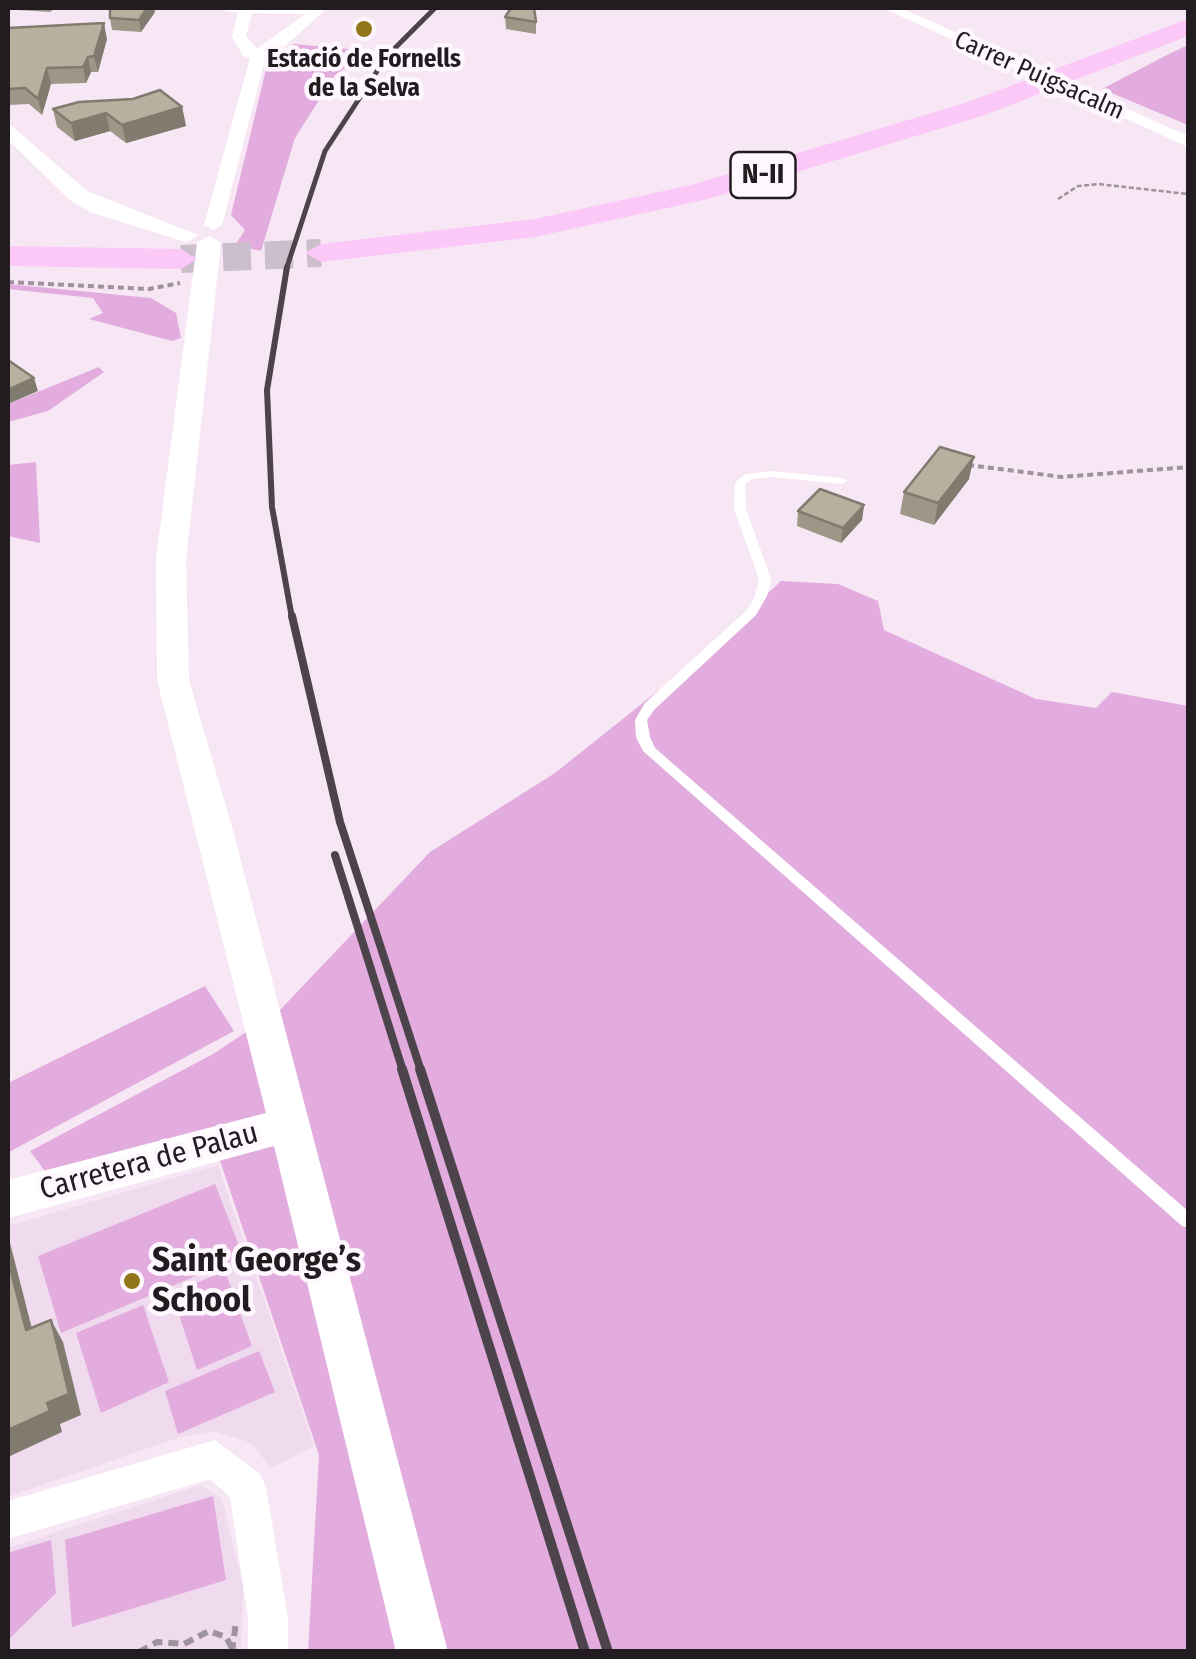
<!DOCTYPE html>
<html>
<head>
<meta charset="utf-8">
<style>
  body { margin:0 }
  #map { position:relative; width:1196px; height:1659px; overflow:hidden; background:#f7e7f5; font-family:"Fira Sans Condensed",sans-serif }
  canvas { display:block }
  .frame { position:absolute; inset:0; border:10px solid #221c21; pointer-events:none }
</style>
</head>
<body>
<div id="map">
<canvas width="1196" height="1659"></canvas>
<div class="frame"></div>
</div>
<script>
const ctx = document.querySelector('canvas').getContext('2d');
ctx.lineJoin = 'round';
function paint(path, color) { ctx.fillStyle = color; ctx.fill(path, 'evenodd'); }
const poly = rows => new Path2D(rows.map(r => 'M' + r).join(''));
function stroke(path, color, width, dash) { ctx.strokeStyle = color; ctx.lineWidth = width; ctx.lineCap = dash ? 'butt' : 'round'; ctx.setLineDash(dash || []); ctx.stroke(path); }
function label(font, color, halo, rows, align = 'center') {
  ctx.font = font + ' "Fira Sans Condensed",sans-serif'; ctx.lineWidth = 9; ctx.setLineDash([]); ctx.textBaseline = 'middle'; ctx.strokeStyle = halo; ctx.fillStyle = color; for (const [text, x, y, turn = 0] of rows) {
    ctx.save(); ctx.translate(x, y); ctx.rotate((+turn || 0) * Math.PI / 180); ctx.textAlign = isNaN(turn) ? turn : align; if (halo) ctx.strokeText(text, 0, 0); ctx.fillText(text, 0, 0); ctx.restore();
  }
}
paint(poly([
  [218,1165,314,1446,271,1468,251,1443,214,1431,180,1437,8,1497,8,1226],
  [200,1485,222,1499,243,1586,241,1651,8,1651,8,1548]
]), '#f0daee');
paint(poly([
  [294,44,370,51,335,75,295,138,261,251,235,245,245,230,231,215,268,61],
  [1188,45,1188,125,1102,89,1165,56],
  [8,284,151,298,176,313,181,338,172,341,89,319,103,313,93,298,8,289],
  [99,367,104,372,48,411,8,422,8,404],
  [36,462,40,543,8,536,8,465],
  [781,581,838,584,878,601,884,630,1036,699,1096,708,1112,692,1188,706,1188,1651,308,1651,319,1455,209,1128,50,1178,30,1151,213,1054,281,1009,430,852,555,773,693,663],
  [205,986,234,1031,9,1152,8,1083],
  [215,1184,243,1256,61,1333,38,1256],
  [225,1271,252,1346,197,1370,172,1293],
  [143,1305,169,1382,101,1413,76,1333],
  [259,1351,275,1392,178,1434,165,1391],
  [213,1496,226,1580,72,1627,65,1540],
  [51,1540,56,1593,8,1640,8,1553]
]), '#e2acde');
stroke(poly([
  [181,259,321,253]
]), '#ccbecb', 28, [28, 14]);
stroke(poly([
  [1058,199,1078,186,1098,184,1188,194]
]), '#9e929d', 2.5, [5, 2.5]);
stroke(poly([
  [8,282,149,289,180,283],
  [968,465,1062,477,1188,467]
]), '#9e929d', 4, [6, 4]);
stroke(poly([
  [139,1652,157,1642,184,1644,209,1631,226,1637,232,1648],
  [232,1652,236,1622]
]), '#9e929d', 6, [10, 6]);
paint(poly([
  [772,471,842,478,847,481,842,484,772,477,752,479,745,484,746,509,771,579,767,596,756,615,655,709,647,720,650,737,655,748,1188,1211,1188,1228,1182,1226,643,751,636,737,635,720,645,703,747,610,755,596,759,579,734,509,735,483,745,474,772,471]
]), '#fff');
paint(poly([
  [212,8,325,10,284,47,266,56,222,225,213,230,204,225,250,58,243,56,232,36,238,13,212,8],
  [252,13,305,14,257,49,246,36,252,13],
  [883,8,901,8,1188,136,1188,147,883,8],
  [215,1440,260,1474,266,1487,288,1618,288,1652,248,1652,248,1618,230,1497,210,1479,8,1539,8,1501,215,1440]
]), '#fff');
paint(poly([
  [8,123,87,191,198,235,187,242,179,240,90,212,71,201,8,140,8,123],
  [209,236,221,243,186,559,189,680,232,827,448,1652,396,1652,274,1146,8,1218,8,1180,266,1113,157,680,156,559,197,243,209,236]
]), '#fff');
paint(poly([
  [1188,19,1188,36,985,115,708,199,535,237,321,262,305,253,321,244,535,219,691,185,965,103,1188,19],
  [8,246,181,249,197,259,181,269,8,266,8,246]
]), '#fbc8f7');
stroke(poly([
  [286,270,325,151,387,56,435,8]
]), '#4c444a', 5);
stroke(poly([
  [287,267,267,390,272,507,292,618]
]), '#4c444a', 6);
stroke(poly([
  [292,616,340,822,421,1071],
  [335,855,403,1071]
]), '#4c444a', 8);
stroke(poly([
  [402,1069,585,1652],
  [420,1069,608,1652]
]), '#4c444a', 10);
paint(poly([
  [17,8,55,8,50,12,18,10],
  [155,12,141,32,112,30,110,18],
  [505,17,536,22,536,34,506,29],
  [8,28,107,39,98,72,91,72,86,83,51,84,42,115,29,104,8,105],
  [182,107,186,126,126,143,110,131,75,141,57,127,53,109],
  [969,479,934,525,900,514,904,492],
  [864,505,862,520,841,543,797,526,798,511]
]), '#9e9788');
paint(poly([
  [147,8,154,8,155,12,141,32,139,20],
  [104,23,107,39,98,72,94,56],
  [88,57,91,72,86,83,83,67],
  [47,68,51,84,42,115,38,99],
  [182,107,186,126,126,143,122,125],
  [106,113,110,131,75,141,71,123],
  [34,378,38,391,8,404,8,390],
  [974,457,969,479,934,525,938,503],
  [864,505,862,520,841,543,843,528],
  [8,1235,38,1352,26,1330,8,1260],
  [51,1320,63,1342,81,1415,60,1424,62,1432,8,1457,8,1430,47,1403]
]), '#817b6f');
const building = poly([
  [110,8,147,8,139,20,110,18,110,8],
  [511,8,534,8,536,22,505,17,511,8],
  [104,23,94,56,88,57,83,67,47,68,38,99,25,88,8,89,8,28,104,23],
  [160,90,182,107,122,125,106,113,71,123,53,109,79,102,133,99,160,90],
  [8,360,34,378,8,390,8,360],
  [940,447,974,457,938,503,904,492,940,447],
  [820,489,864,505,843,528,798,511,820,489],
  [8,1260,26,1330,51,1320,69,1394,47,1403,50,1411,8,1430,8,1260]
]);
paint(building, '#b8b09e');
stroke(building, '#817b6f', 2.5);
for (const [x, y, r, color] of [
  [364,29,10,"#92751b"],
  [132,1281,10,"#92751b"]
]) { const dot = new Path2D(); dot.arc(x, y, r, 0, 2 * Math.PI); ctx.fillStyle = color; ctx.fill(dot); stroke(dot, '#fef7fd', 4); }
label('bold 25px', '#221c21', '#fef7fd', [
  ["Estació de Fornells",364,60],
  ["de la Selva",364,89]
]);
label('25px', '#221c21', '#fef7fd', [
  ["Carrer Puigsacalm",1039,76,24]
]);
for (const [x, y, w] of [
  [763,175,65]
]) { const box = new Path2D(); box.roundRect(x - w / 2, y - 23, w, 46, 8); ctx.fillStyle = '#fef7fd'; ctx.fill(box); stroke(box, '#221c21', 2.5); }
label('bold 28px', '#221c21', null, [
  ["N-II",763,175]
]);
label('30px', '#221c21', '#fef7fd', [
  ["Carretera de Palau",149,1162,-15]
]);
label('bold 35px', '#221c21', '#fef7fd', [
  ["Saint George’s",152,1261],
  ["School",152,1301]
], 'left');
</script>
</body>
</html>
